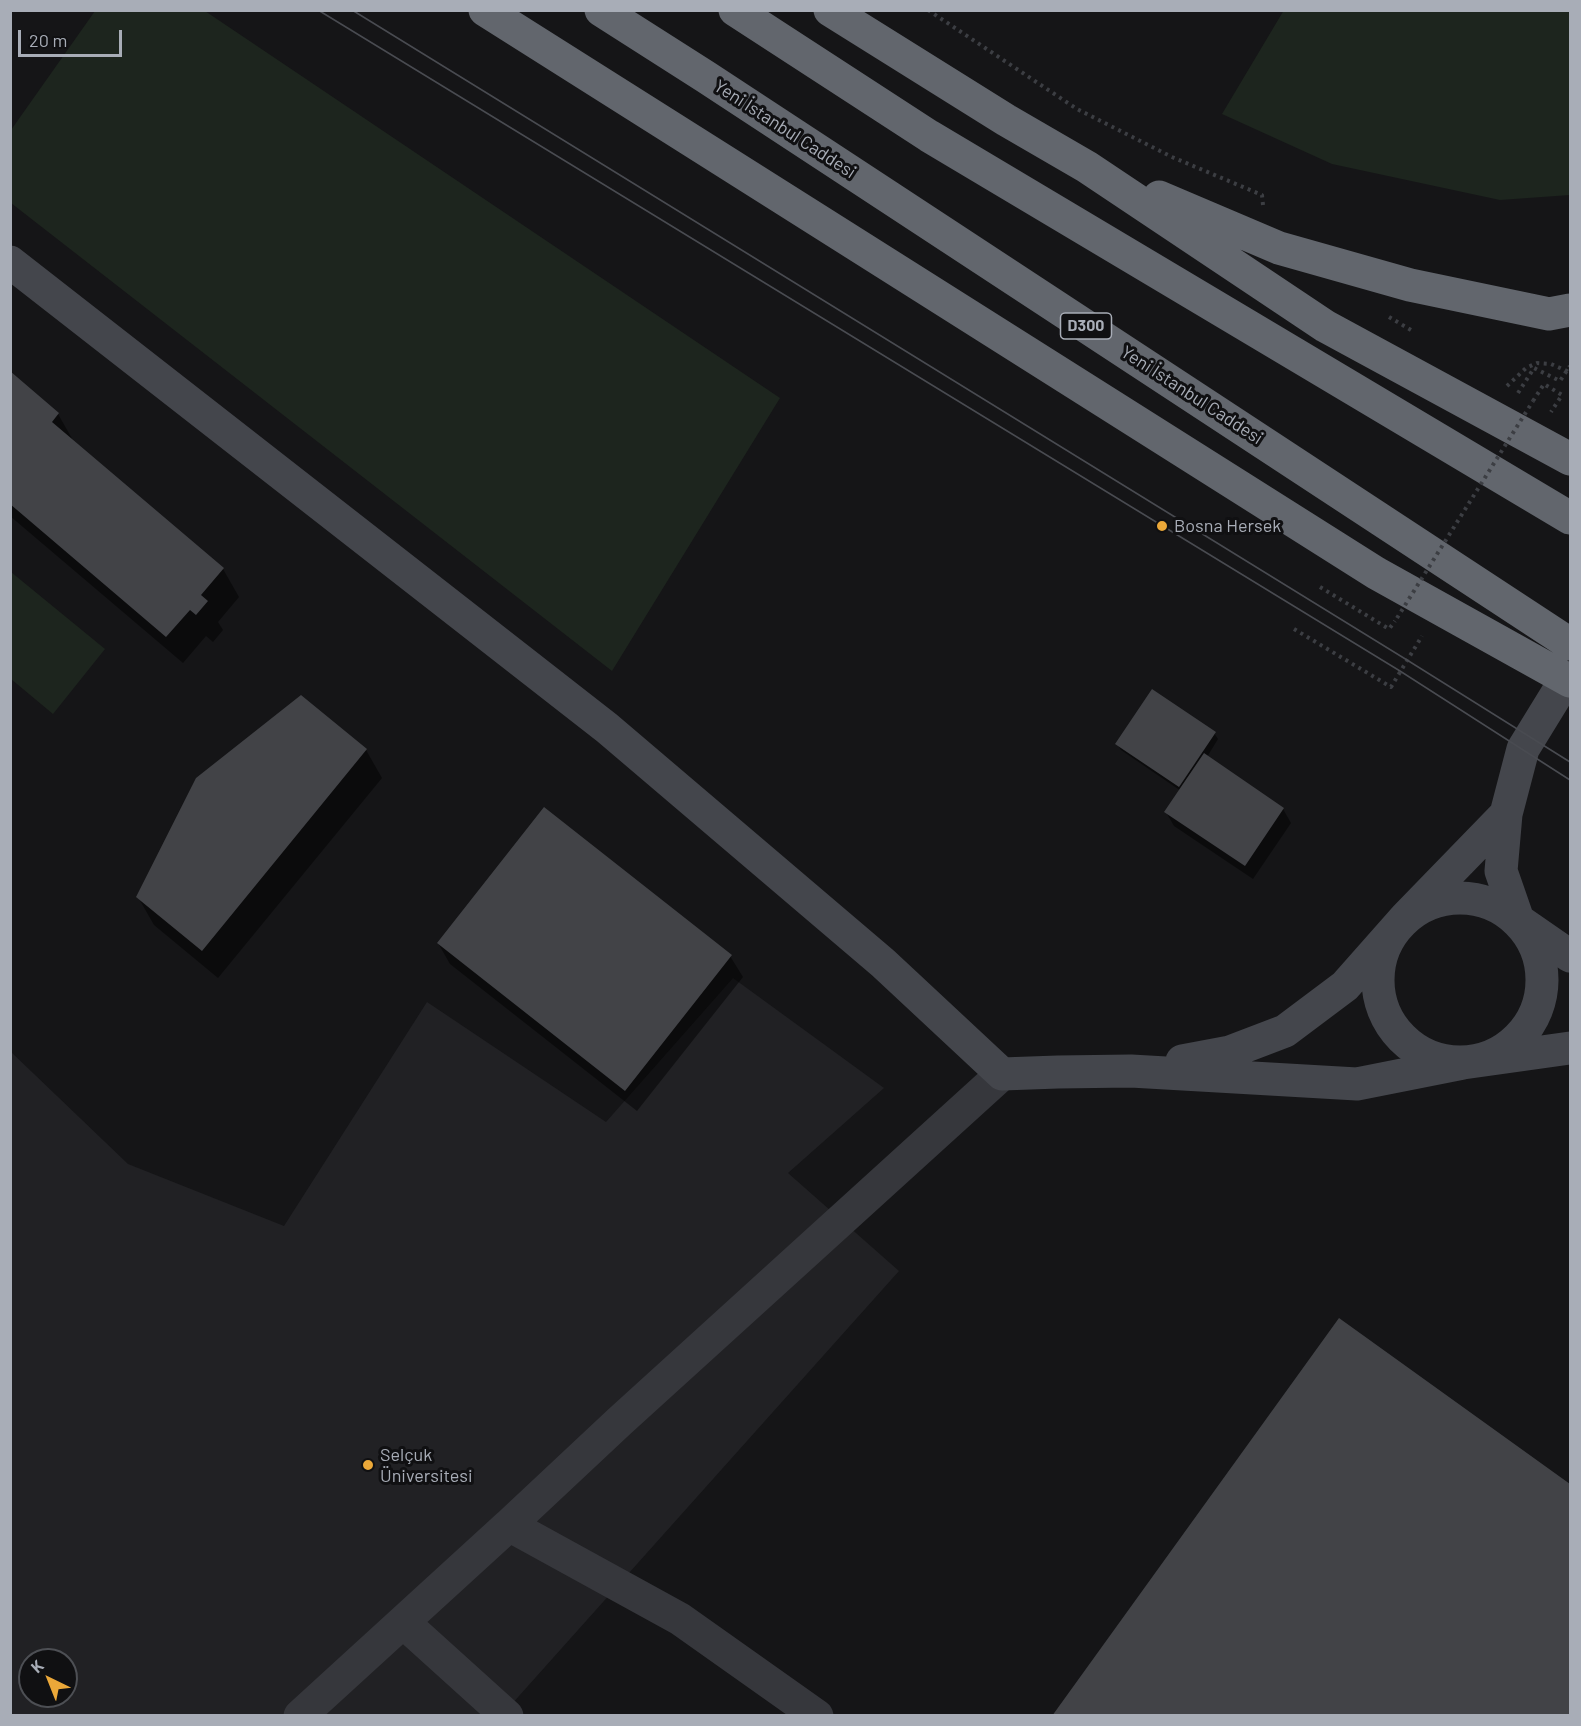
<!DOCTYPE html>
<html>
<head>
<meta charset="utf-8">
<style>
  body { margin:0 }
  #map { position:relative; width:1581px; height:1726px; overflow:hidden; background:#151517; font-family:Barlow,sans-serif }
  canvas { display:block }
  .frame { position:absolute; inset:0; border:12px solid #a8adb7; pointer-events:none }
  .north { position:absolute; left:18px; top:1648px; width:60px; height:60px; box-sizing:border-box; background:#101012; border:2px solid #4d4f54; border-radius:50%; rotate:317deg; font-size:16px; font-weight:700; line-height:24px; text-align:center; color:#a8adb7 }
  .north::after { content:''; display:block; margin:auto; width:21px; height:27px; background:#eba839; clip-path:polygon(50% 0,100% 100%,50% 72%,0 100%) }
  .scale { position:absolute; left:18px; top:30px; width:104px; height:27px; box-sizing:border-box; border:3px solid #a8adb7; border-top:0; padding-left:8px; font-size:18px; line-height:21px; white-space:nowrap; color:#a8adb7; -webkit-text-stroke:4px #101012; paint-order:stroke }
</style>
</head>
<body>
<div id="map">
<canvas width="1581" height="1726"></canvas>
<div class="frame"></div>
<div class="north">K</div>
<div class="scale">20 m</div>
</div>
<script>
const ctx = document.querySelector('canvas').getContext('2d');
ctx.lineJoin = 'round';
function paint(path, color) { ctx.fillStyle = color; ctx.fill(path, 'evenodd'); }
const poly = rows => new Path2D(rows.map(r => 'M' + r).join(''));
function stroke(path, color, width, dash) { ctx.strokeStyle = color; ctx.lineWidth = width; ctx.lineCap = dash ? 'butt' : 'round'; ctx.setLineDash(dash || []); ctx.stroke(path); }
function label(font, color, halo, rows, align = 'center') {
  ctx.font = font + ' Barlow,sans-serif'; ctx.lineWidth = 6; ctx.setLineDash([]); ctx.textBaseline = 'middle'; ctx.strokeStyle = halo; ctx.fillStyle = color; for (const [text, x, y, turn = 0] of rows) {
    ctx.save(); ctx.translate(x, y); ctx.rotate((+turn || 0) * Math.PI / 180); ctx.textAlign = isNaN(turn) ? turn : align; if (halo) ctx.strokeText(text, 0, 0); ctx.fillText(text, 0, 0); ctx.restore();
  }
}
paint(poly([
  [733,978,884,1088,788,1173,899,1271,502,1715,11,1715,10,1051,128,1164,284,1226,427,1002,606,1122],
  [30,1660,66,1660,66,1696,30,1696]
]), '#212124');
paint(poly([
  [1284,10,1570,11,1570,195,1500,200,1332,164,1222,114],
  [95,11,205,11,780,398,612,671,11,203,11,130],
  [11,572,105,649,53,714,11,679]
]), '#1d251e');
paint(poly([
  [10,373,58,414,74,442,223,569,239,597,218,622,223,630,213,642,206,636,183,663,10,516],
  [1214,733,1218,739,1207,757,1283,809,1291,823,1253,879,1174,826,1166,812,1181,791,1121,750,1117,744],
  [366,750,382,778,218,978,154,925,138,897],
  [438,943,730,956,743,977,637,1111,450,964],
  [1340,1320,1570,1486,1570,1716,1054,1716]
]), '#0007');
paint(poly([
  [10,371,59,413,52,422,224,568,201,595,208,601,196,615,190,610,166,637,10,504],
  [1152,689,1216,732,1179,787,1115,744],
  [301,695,367,749,202,951,136,897,196,778],
  [1204,753,1284,808,1245,866,1164,812],
  [544,807,732,955,625,1091,437,943],
  [1339,1318,1570,1484,1570,1716,1052,1716]
]), '#424347');
stroke(poly([
  [928,10,1077,109,1172,157,1262,195,1263,205],
  [1389,317,1411,330],
  [1507,386,1526,368,1537,363,1551,364,1567,371,1570,374],
  [1518,393,1534,368,1560,381,1570,366],
  [1533,401,1544,384,1562,395,1551,412],
  [1320,587,1389,629,1395,621],
  [1294,629,1391,687,1422,636]
]), '#3c3e43', 4, [3, 4.5]);
stroke(poly([
  [403,1622,507,1716],
  [300,1716,509,1525],
  [817,1716,680,1619,509,1525,620,1421,1002,1074]
]), '#36373c', 33);
stroke(poly([
  [10,262,607,728,883,963,1002,1074,1058,1072,1131,1071,1357,1084,1463,1063,1570,1048],
  [1566,679,1523,749,1506,814,1501,871,1518,920,1570,956],
  '1378 980a82 82 0 1 1 164 0a82 82 0 1 1-164 0Z',
  [1182,1061,1230,1052,1285,1031,1345,986,1406,917,1506,814]
]), '#44464c', 33);
stroke(poly([
  [485,10,1376,573,1570,681],
  [601,10,706,77,1570,644],
  [735,10,929,136,1570,518],
  [830,10,1006,120,1087,167,1325,326,1570,459],
  [1159,197,1279,248,1410,285,1549,314,1570,310]
]), '#62666d', 33);
stroke(poly([
  [318,10,1400,671,1570,780],
  [352,10,1407,660,1570,762]
]), '#494b51', 1.5);
stroke(poly([
  [1397,618,1533,401]
]), '#3c3e43', 4, [3, 4.5]);
for (const [x, y, r, color] of [
  [1162,526,6,"#eba839"],
  [368,1465,6,"#eba839"]
]) { const dot = new Path2D(); dot.arc(x, y, r, 0, 2 * Math.PI); ctx.fillStyle = color; ctx.fill(dot); stroke(dot, '#101012', 2); }
for (const [x, y, w] of [
  [1086,326,51]
]) { const box = new Path2D(); box.roundRect(x - w / 2, y - 13, w, 26, 4.5); ctx.fillStyle = '#101012'; ctx.fill(box); stroke(box, '#a8adb7', 1.5); }
label('bold 16px', '#a8adb7', null, [
  ["D300",1086,326]
]);
label('18px', '#a8adb7', '#101012', [
  ["Yeni İstanbul Caddesi",785,129,33],
  ["Yeni İstanbul Caddesi",1192,395,33]
]);
label('18px', '#a8adb7', '#101012', [
  ["Bosna Hersek",1174,526],
  ["Selçuk",380,1455],
  ["Üniversitesi",380,1476]
], 'left');
</script>
</body>
</html>
